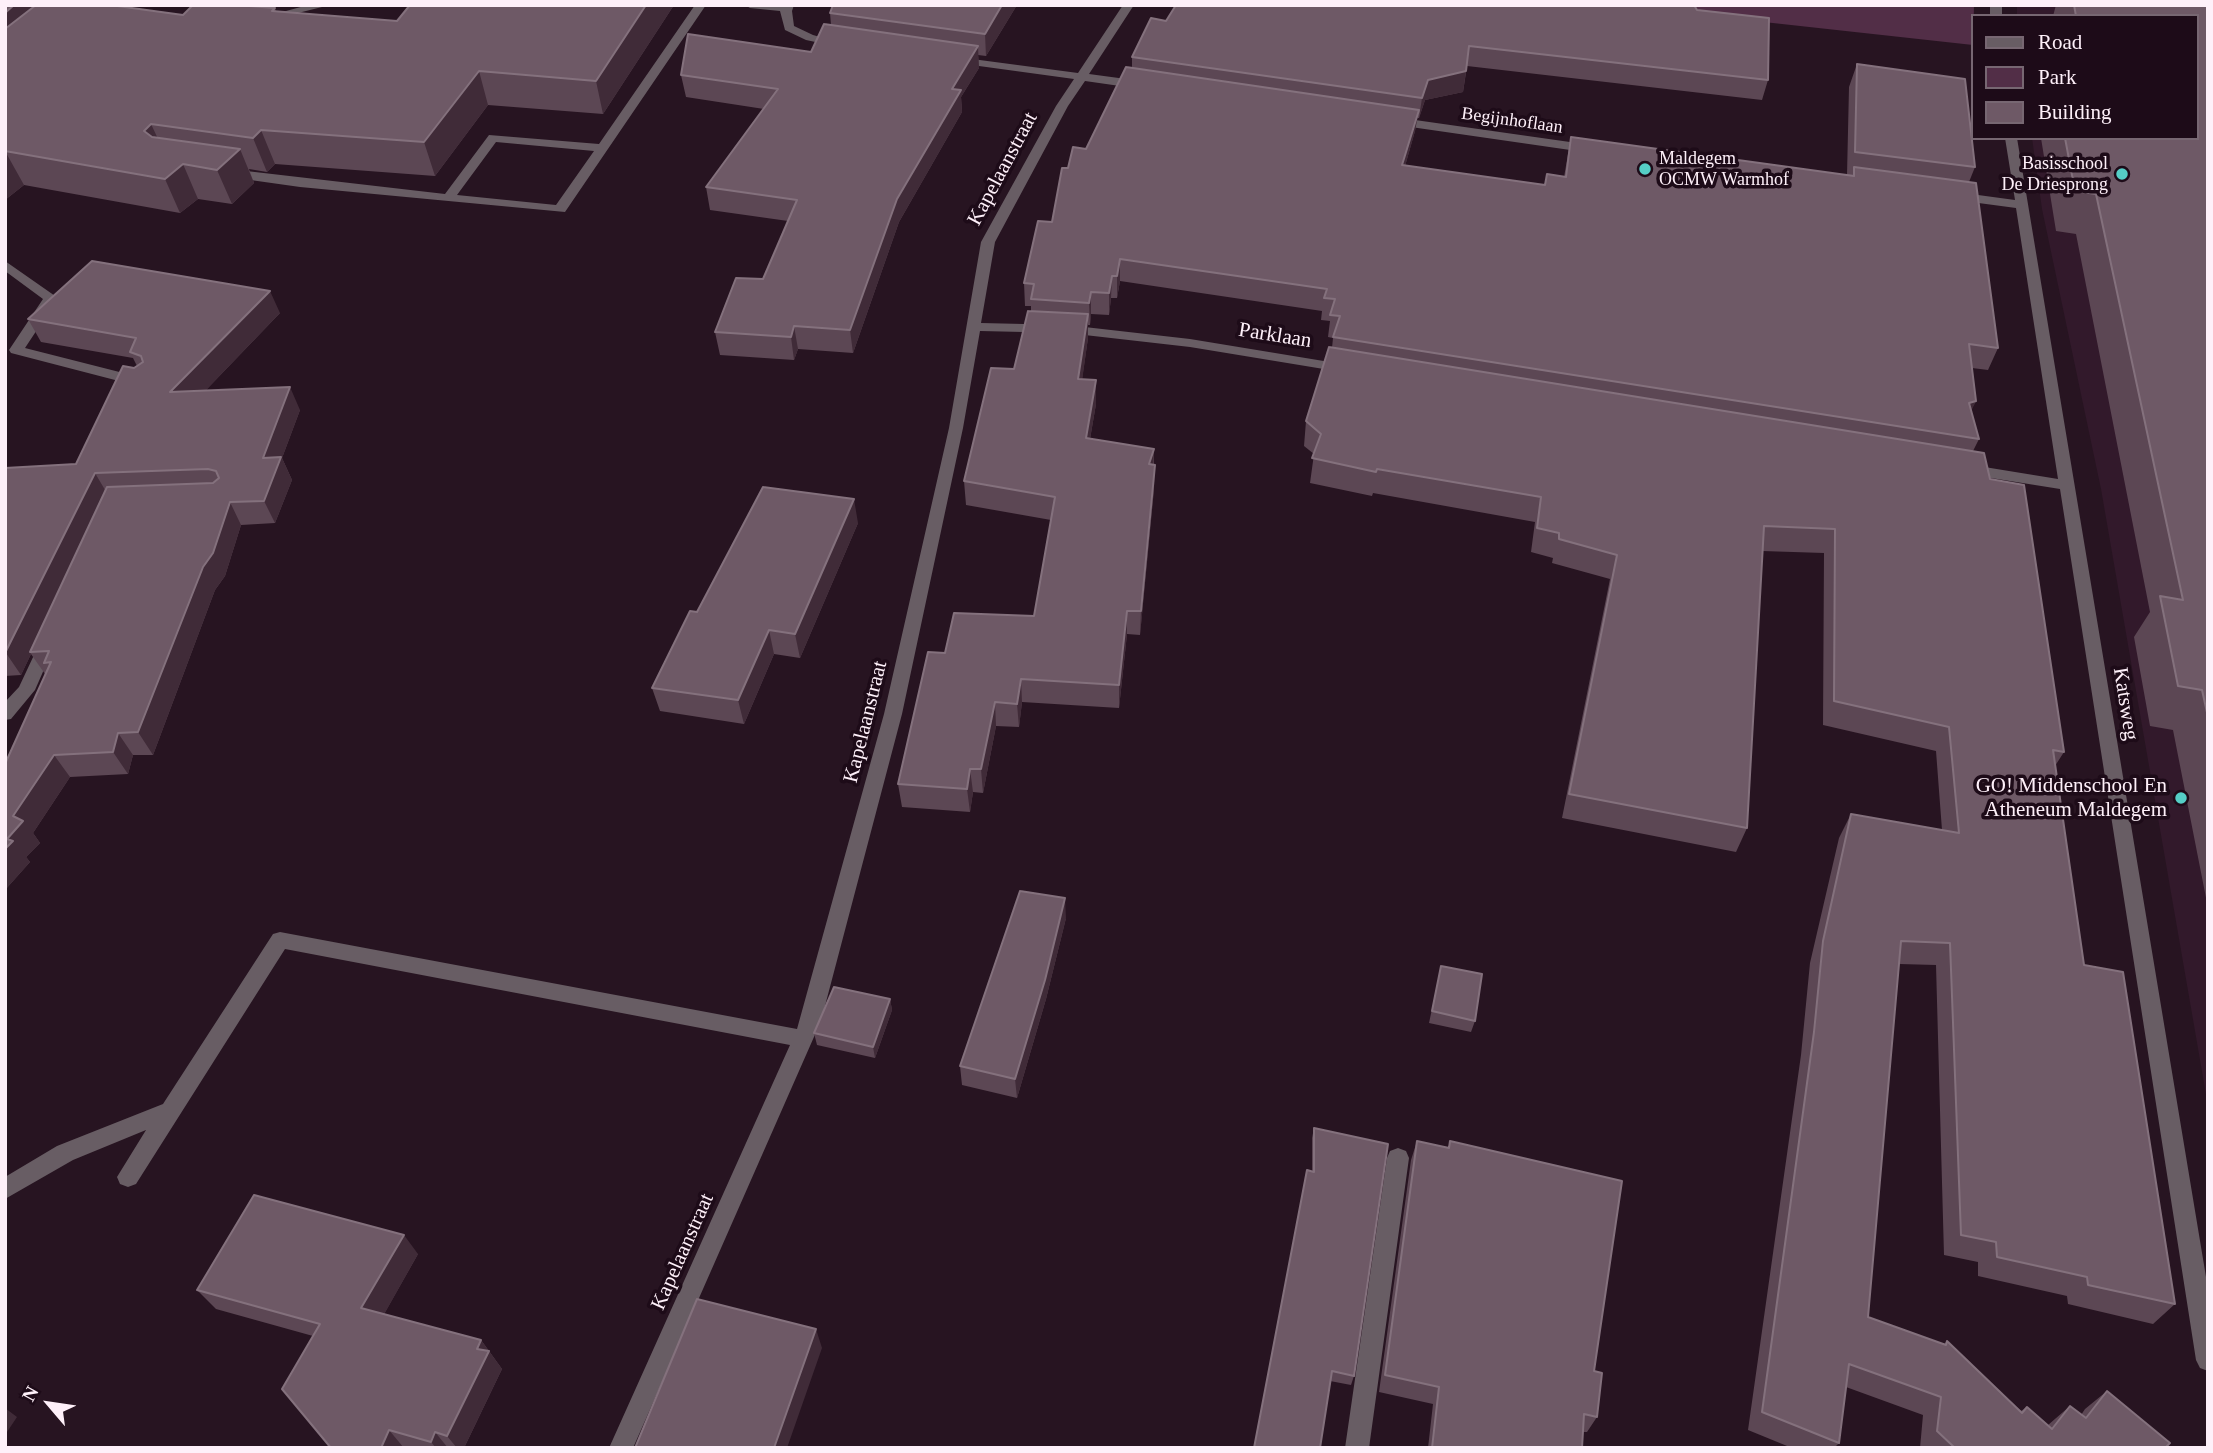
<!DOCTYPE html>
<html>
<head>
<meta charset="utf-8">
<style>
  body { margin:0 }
  #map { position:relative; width:2213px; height:1453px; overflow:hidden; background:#271421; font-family:"Times New Roman",serif }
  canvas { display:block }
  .frame { position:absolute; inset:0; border:7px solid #fef0f9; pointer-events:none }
  .legend { position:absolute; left:1971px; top:14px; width:228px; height:126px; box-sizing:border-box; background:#1d0b18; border:2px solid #776772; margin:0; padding:9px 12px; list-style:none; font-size:21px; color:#fef0f9 }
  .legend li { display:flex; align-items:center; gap:14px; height:35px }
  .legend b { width:35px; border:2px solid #776772 }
  .north { position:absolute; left:14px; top:1369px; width:70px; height:70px; -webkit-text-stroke:5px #1d0b18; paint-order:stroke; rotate:299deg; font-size:19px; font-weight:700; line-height:28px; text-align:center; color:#fef0f9 }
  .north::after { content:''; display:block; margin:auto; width:24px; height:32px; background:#fef0f9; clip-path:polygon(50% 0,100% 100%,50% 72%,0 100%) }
</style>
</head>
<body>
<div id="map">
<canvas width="2213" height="1453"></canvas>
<div class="frame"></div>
<ul class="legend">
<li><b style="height:9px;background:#685d64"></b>Road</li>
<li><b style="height:19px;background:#522e47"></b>Park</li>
<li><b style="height:19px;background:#6e5966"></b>Building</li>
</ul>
<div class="north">N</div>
</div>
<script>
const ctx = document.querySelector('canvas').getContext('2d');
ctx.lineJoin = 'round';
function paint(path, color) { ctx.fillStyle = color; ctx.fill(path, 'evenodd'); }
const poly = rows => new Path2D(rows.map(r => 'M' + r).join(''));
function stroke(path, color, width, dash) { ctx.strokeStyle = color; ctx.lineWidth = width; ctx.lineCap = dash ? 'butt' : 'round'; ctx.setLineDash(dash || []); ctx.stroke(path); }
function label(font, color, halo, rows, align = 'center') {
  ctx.font = font + ' "Times New Roman",serif'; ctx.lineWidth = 7; ctx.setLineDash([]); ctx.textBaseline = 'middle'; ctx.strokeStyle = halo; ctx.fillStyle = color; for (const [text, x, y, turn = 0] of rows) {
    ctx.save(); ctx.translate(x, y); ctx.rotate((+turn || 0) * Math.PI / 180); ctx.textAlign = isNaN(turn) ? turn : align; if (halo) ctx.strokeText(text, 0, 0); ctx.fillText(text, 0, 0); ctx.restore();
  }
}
paint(poly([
  [2017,5,2208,5,2208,1106,2101,489,2042,209,2032,138,2197,138,2197,16,2017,16]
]), '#32192b');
paint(poly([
  [1609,5,1974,5,1973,45]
]), '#522e47');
paint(poly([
  [308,5,330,5,270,20,264,17,308,5],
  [695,5,706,5,565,212,300,187,229,177,223,173,229,169,445,194,489,135,599,144,695,5],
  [496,142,594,151,556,205,457,195,496,142],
  [745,5,794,5,792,11,794,26,813,35,845,44,839,47,806,40,785,30,780,11,750,8,745,5],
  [1123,5,1134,5,1089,74,1141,81,1147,85,1141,89,1085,81,1068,106,995,242,981,323,1067,325,1190,339,1348,365,1355,369,1348,373,1190,347,1067,333,980,331,963,428,902,714,821,1021,633,1448,609,1448,790,1045,285,949,136,1184,128,1187,120,1184,117,1177,146,1130,73,1160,5,1199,5,1177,57,1146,163,1104,273,934,280,932,797,1029,884,714,949,428,981,242,1056,106,1074,79,957,63,951,60,957,57,1078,73,1123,5],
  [1990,5,2002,5,2002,16,1990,16,1990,5],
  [1394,117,1591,145,1597,149,1591,153,1390,124,1390,118,1394,117],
  [2005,138,2017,138,2208,1289,2208,1371,2200,1368,2196,1360,2060,489,1966,474,1958,469,1966,464,2058,479,2016,208,1956,200,1950,196,1956,192,2015,200,2005,138],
  [5,261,58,298,25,348,147,379,149,382,147,385,142,387,11,353,9,350,43,299,5,271,5,261],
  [48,636,56,642,35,690,11,719,5,720,5,702,19,687,42,638,48,636],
  [1398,1148,1406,1151,1409,1158,1369,1448,1345,1448,1387,1158,1390,1151,1398,1148]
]), '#685d64');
paint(poly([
  [5,5,34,5,34,7,183,15,275,8,276,12,397,21,674,5,603,114,488,105,435,176,275,164,267,172,249,169,254,183,232,204,198,199,180,213,24,185,5,200],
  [833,5,1017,5,986,56,978,55,979,68,961,97,962,112,899,222,853,353,798,349,794,360,720,355,715,332,763,279,788,221,710,210,706,187,764,109,686,97,681,75,811,52,831,25,830,13],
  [2056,5,2208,5,2208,908,2173,730,2150,726,2134,637,2150,612,2076,234,2056,231,2041,138,2197,138,2197,16,2053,16],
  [1697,10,1768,80,1762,100,1467,66,1463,92,1425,100,1419,118,1417,118,1415,131,1405,166,1545,185,1564,177,1571,137,1847,175,1849,87,1857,64,1975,167,1969,182,1998,348,1988,370,1972,368,1976,401,1971,410,1979,439,1973,451,2064,752,2055,766,2084,965,2175,1304,2153,1324,2068,1304,2067,1296,1978,1276,1978,1262,1944,1255,1936,965,1899,964,1868,1317,1944,1344,1947,1341,2021,1411,2027,1407,2048,1425,2070,1406,2081,1415,2085,1409,2107,1391,2165,1448,1920,1448,1923,1415,1846,1387,1839,1443,1834,1448,1792,1448,1748,1430,1801,1055,1810,963,1839,838,1851,814,1942,830,1936,751,1823,725,1824,553,1762,551,1747,828,1736,852,1562,818,1610,579,1552,563,1553,558,1531,552,1535,522,1373,493,1372,496,1310,483,1314,454,1304,446,1306,421,1332,348,1333,338,1328,337,1330,321,1321,320,1322,311,1120,281,1117,298,1111,298,1109,315,1091,314,1090,325,1088,325,1088,338,1082,379,1096,380,1096,404,1090,439,1154,449,1154,489,1140,635,1127,634,1119,708,1022,702,1019,727,996,726,983,793,973,792,970,812,902,807,898,784,945,653,1034,616,1051,520,966,505,964,481,1014,369,1031,311,1031,306,1025,306,1024,283,1052,222,1068,168,1086,149,1132,68,1132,57,1166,21],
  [280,313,205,391,300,410,282,458,292,480,275,523,241,525,225,576,215,590,153,755,133,755,128,774,70,777,33,833,40,843,26,857,30,862,5,890,5,764,45,674,31,654,21,675,5,676,5,468,76,464,134,368,137,366,133,358,41,342,28,319],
  [858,523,800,658,774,654,744,724,660,711,652,688,697,612],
  [1066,918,1046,999,1017,1098,962,1085,960,1066],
  [1441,966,1475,1021,1471,1032,1429,1023],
  [890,999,892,1010,875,1058,817,1045,814,1033],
  [1314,1128,1354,1376,1351,1385,1330,1381,1312,1171,1312,1138],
  [1417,1141,1448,1148,1450,1141,1594,1371,1597,1417,1587,1432,1583,1432,1582,1448,1428,1448,1433,1404,1379,1392,1411,1160],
  [418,1254,384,1314,481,1340,502,1369,464,1448,331,1448,313,1336,216,1309,197,1290]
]), '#5c4754');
paint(poly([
  [5,5,34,5,44,26,5,59],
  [646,5,674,5,603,114,596,81],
  [1002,5,1017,5,986,56,985,34],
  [978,46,979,68,961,97,962,112,899,222,853,353,850,330,897,199,952,89],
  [479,71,488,105,435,176,424,142],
  [1466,71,1463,92,1425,100,1419,118,1422,98,1428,80],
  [1419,110,1415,131,1399,187,1402,165],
  [151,124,167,158,144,131],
  [261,130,275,164,267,172,253,138],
  [240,149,254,183,232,204,217,170],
  [5,151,24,185,5,200],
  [183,164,198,199,180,213,165,179],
  [1120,259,1120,281,1117,298,1117,276],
  [1112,276,1111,298,1109,315,1109,293],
  [270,291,280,313,182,415,170,392],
  [1091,292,1091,314,1090,325,1089,303],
  [1088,314,1088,338,1079,403,1078,379],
  [794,326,798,349,794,360,791,337],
  [1096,380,1096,404,1086,462,1086,438],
  [290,387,300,410,282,458,292,480,275,523,264,501,263,458],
  [1976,401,1965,424,1969,403],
  [1154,449,1153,473,1149,464],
  [1155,465,1154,489,1140,635,1141,611],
  [95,473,108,495,30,652,31,654,21,675,6,653],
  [854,499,858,523,800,658,795,634],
  [230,502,241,525,225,576,215,590,153,755,138,732,203,567],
  [1127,611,1127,634,1119,708,1119,685],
  [769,630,774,654,744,724,738,700],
  [1021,679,1022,702,1019,727,1017,704],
  [995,702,996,726,983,793,981,769],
  [118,733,133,755,128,774,113,752],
  [54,755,70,777,33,833,40,843,26,857,30,862,5,890,5,849,7,839,13,816],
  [970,769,973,792,970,812,967,789],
  [1065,898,1066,918,1046,999,1017,1098,1015,1079],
  [890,999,892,1010,875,1058,873,1047],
  [404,1235,418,1254,377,1327,361,1308],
  [816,1329,822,1348,787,1448,774,1448],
  [481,1340,502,1369,464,1448,457,1448,447,1436,477,1349],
  [5,1408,17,1417,5,1435],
  [389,1430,404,1448,381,1448],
  [435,1432,448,1448,436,1448,431,1442]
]), '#402b38');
const building = poly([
  [5,5,14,5,5,13,5,5],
  [36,5,110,5,183,15,193,5,236,5,275,8,272,11,397,21,410,5,646,5,596,81,479,71,424,142,261,130,253,138,151,124,144,131,152,137,240,149,217,170,183,164,165,179,5,151,5,29,36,5],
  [833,5,1002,5,985,34,830,13,833,5],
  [1176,5,1694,5,1697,10,1769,18,1768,80,1469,46,1466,71,1428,80,1422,98,1132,57,1151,18,1166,21,1176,5],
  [2074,5,2208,5,2208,717,2202,690,2178,686,2160,596,2183,600,2096,194,2075,191,2065,138,2197,138,2197,16,2076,16,2074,5],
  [824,24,978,46,952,89,961,90,897,199,850,330,794,326,791,337,715,332,736,278,763,279,797,200,706,187,778,89,681,75,688,34,811,52,824,24],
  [1857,64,1965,79,1975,167,1855,152,1857,64],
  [1126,67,1419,110,1402,165,1545,185,1547,174,1566,177,1571,137,1854,176,1854,167,1976,183,1998,348,1969,344,1976,401,1969,403,1979,439,1333,337,1340,316,1330,315,1335,299,1324,298,1327,289,1120,259,1117,276,1112,276,1109,293,1091,292,1089,303,1031,299,1034,284,1024,283,1038,221,1052,222,1062,168,1068,168,1073,147,1086,149,1126,67],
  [92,261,270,291,170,392,290,387,263,458,281,457,264,501,230,502,213,553,203,567,138,732,118,733,113,752,54,755,13,816,23,821,7,839,13,841,5,849,5,764,51,662,44,663,49,651,30,652,107,487,213,483,219,478,216,471,208,469,95,473,5,653,5,468,76,464,123,366,134,368,143,362,141,356,130,352,136,338,28,319,92,261],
  [1028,311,1088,314,1078,379,1096,380,1086,438,1154,449,1149,464,1155,465,1141,611,1127,611,1119,685,1021,679,1017,704,995,702,981,769,970,769,967,789,898,784,928,652,945,653,954,613,1034,616,1055,497,964,481,991,368,1014,369,1028,311],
  [1329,347,1984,453,1990,479,2024,485,2064,752,2053,750,2084,965,2123,972,2175,1304,2088,1285,2087,1277,1997,1257,1996,1242,1961,1235,1950,943,1901,941,1868,1317,1946,1345,1947,1341,2022,1413,2027,1407,2052,1429,2070,1406,2086,1418,2107,1391,2170,1443,2165,1448,1955,1448,1937,1431,1941,1397,1849,1364,1839,1443,1762,1412,1814,1032,1823,941,1851,814,1959,833,1949,727,1834,701,1835,529,1764,526,1747,828,1569,794,1617,555,1559,539,1559,533,1537,528,1541,497,1377,469,1376,472,1312,458,1321,434,1306,421,1329,347],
  [763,487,854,499,795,634,769,630,738,700,652,688,690,611,697,612,763,487],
  [1020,891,1065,898,1045,980,1015,1079,960,1066,1020,891],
  [1441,966,1482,974,1475,1021,1432,1011,1441,966],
  [834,987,890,999,873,1047,814,1033,834,987],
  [1314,1128,1388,1144,1354,1376,1332,1371,1320,1448,1254,1448,1307,1170,1314,1172,1314,1128],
  [1417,1141,1449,1148,1450,1141,1622,1181,1594,1371,1602,1373,1597,1417,1584,1414,1582,1448,1432,1448,1439,1387,1385,1375,1417,1141],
  [254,1195,404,1235,361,1308,481,1340,477,1349,489,1351,447,1436,435,1432,431,1442,389,1430,381,1448,331,1448,282,1389,320,1324,197,1290,254,1195],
  [697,1299,816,1329,774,1448,635,1448,697,1299]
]);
paint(building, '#6e5966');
stroke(building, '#84717d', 2);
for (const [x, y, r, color] of [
  [1645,169,7,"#55cec6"],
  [2122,174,7,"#55cec6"],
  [2181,798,7,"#55cec6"]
]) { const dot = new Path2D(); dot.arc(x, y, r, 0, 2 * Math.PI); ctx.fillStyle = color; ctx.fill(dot); stroke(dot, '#1d0b18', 2.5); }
label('18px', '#fef0f9', '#1d0b18', [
  ["Begijnhoflaan",1512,121,8]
]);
label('18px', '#fef0f9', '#1d0b18', [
  ["Maldegem",1659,159],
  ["OCMW Warmhof",1659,180],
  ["Basisschool",2108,164,"right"],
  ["De Driesprong",2108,185,"right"]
], 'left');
label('21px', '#fef0f9', '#1d0b18', [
  ["Kapelaanstraat",1003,169,-62],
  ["Parklaan",1275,336,9],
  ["Katsweg",2125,704,81],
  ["Kapelaanstraat",866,722,-76],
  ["Kapelaanstraat",683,1252,-66]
]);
label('21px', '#fef0f9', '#1d0b18', [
  ["GO! Middenschool En",2167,786],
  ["Atheneum Maldegem",2167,810]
], 'right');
</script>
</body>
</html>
